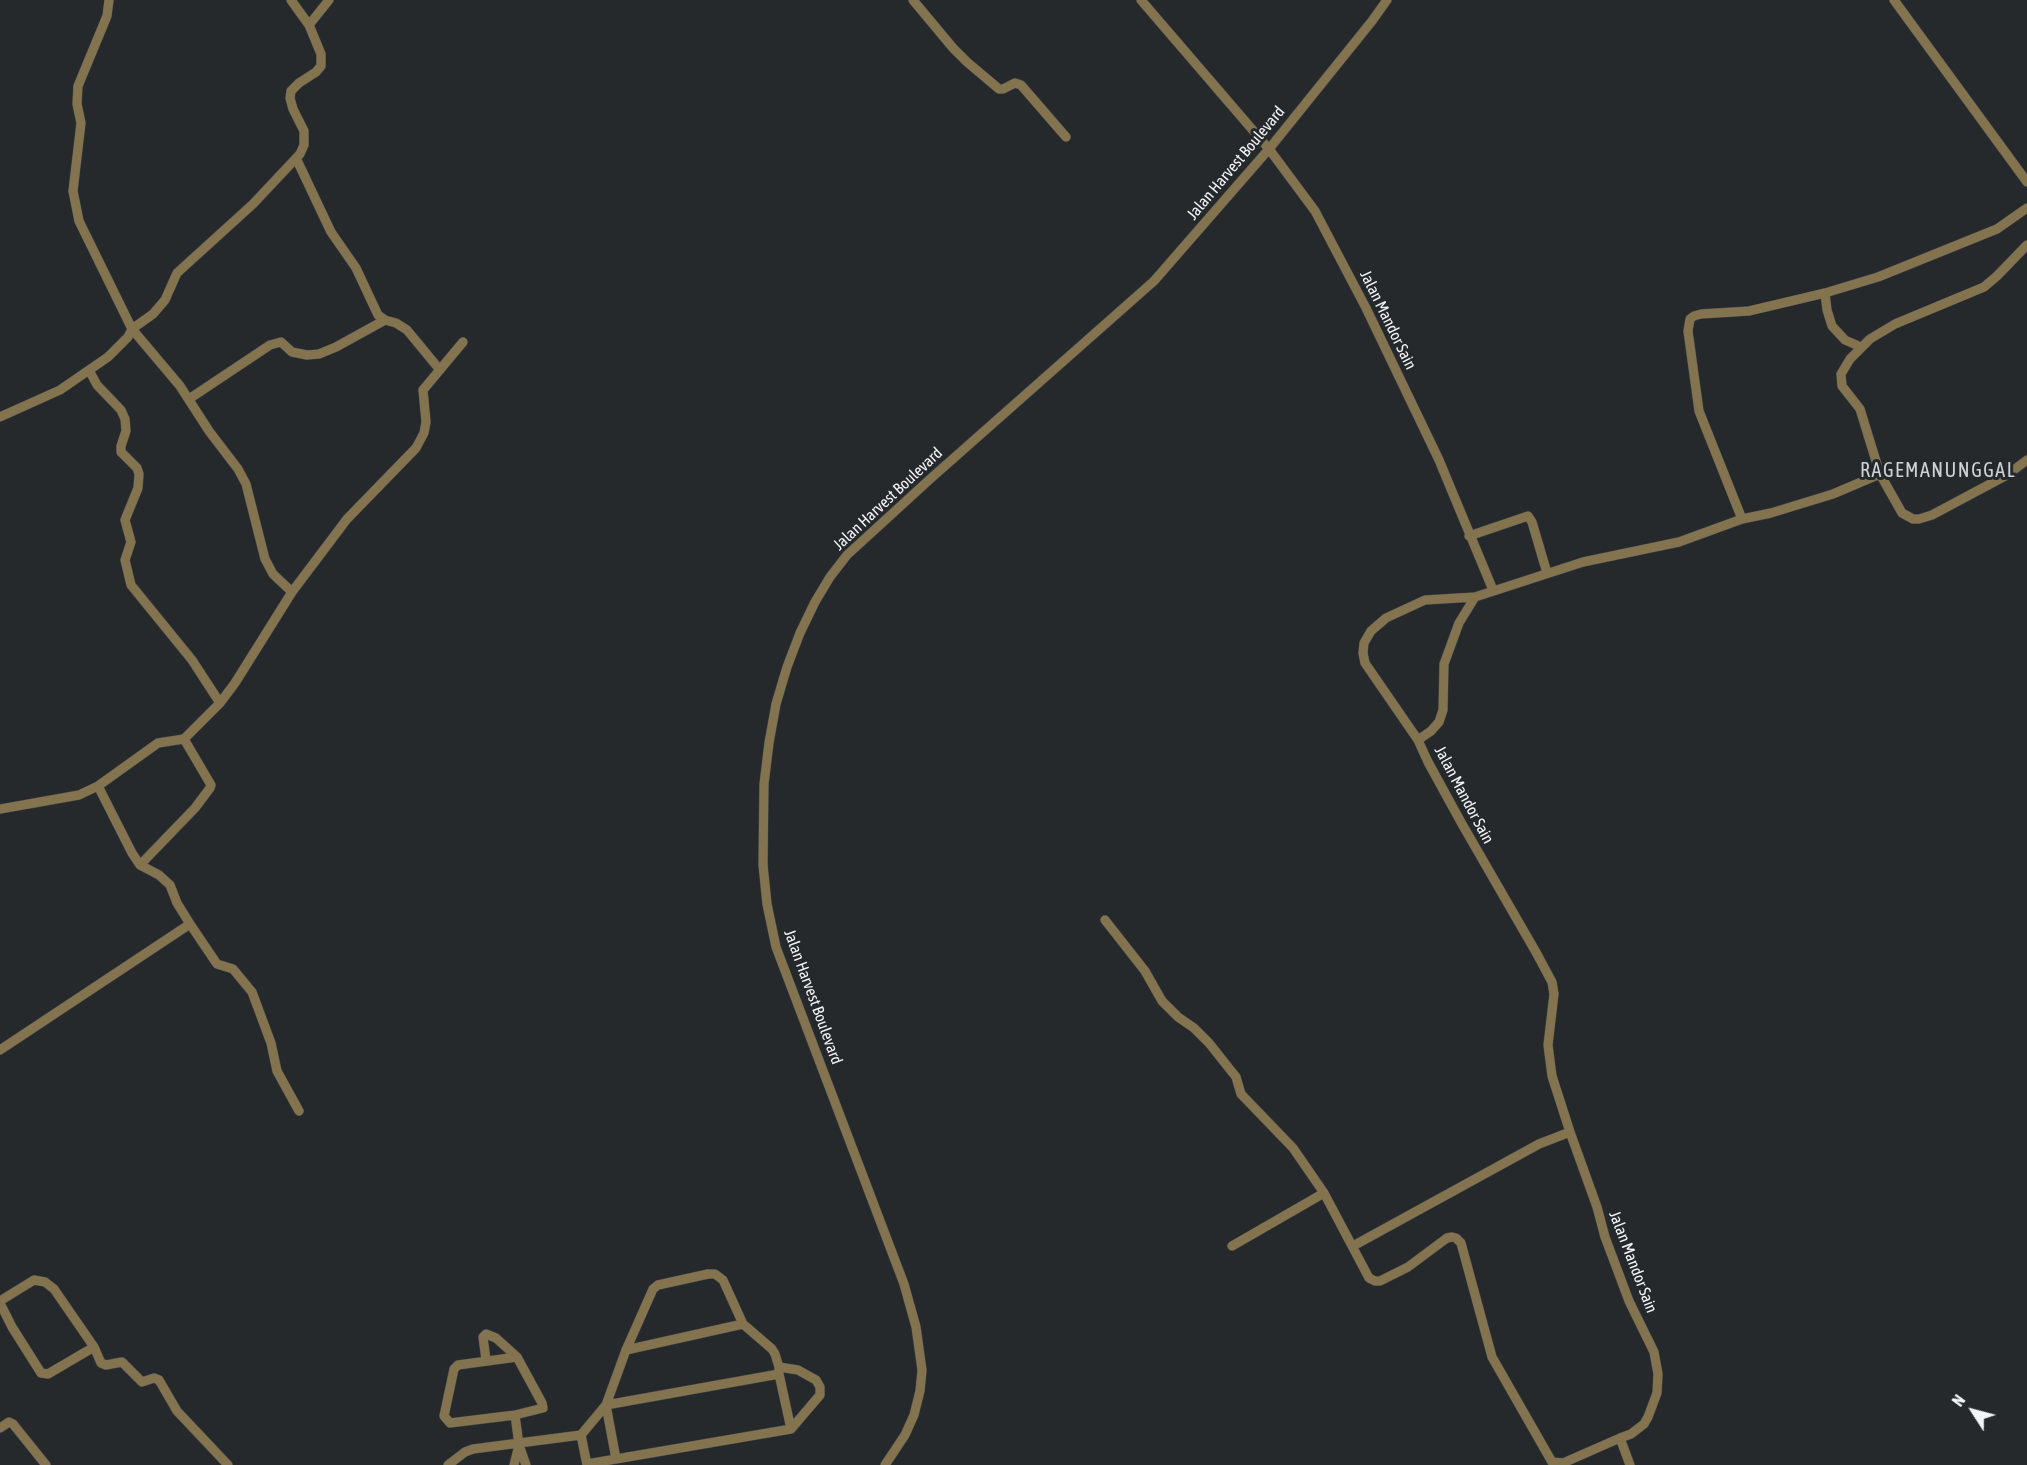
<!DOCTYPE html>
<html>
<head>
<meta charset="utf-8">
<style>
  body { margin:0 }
  #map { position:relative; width:2027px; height:1465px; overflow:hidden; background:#25292b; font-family:"Asap Condensed",sans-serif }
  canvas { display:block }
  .north { position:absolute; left:1943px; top:1381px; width:60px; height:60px; -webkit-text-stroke:4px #25292b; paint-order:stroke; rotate:306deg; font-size:16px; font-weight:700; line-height:24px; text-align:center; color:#f3f5f7 }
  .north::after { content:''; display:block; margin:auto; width:21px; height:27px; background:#f3f5f7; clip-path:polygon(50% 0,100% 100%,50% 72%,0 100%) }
</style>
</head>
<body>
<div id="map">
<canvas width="2027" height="1465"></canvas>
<div class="north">N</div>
</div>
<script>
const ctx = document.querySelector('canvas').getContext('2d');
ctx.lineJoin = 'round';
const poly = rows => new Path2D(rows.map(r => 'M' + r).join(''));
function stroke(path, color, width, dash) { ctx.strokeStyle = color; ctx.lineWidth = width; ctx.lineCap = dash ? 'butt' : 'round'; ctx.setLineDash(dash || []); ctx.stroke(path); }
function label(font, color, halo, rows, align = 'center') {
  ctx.font = font + ' "Asap Condensed",sans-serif'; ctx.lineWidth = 6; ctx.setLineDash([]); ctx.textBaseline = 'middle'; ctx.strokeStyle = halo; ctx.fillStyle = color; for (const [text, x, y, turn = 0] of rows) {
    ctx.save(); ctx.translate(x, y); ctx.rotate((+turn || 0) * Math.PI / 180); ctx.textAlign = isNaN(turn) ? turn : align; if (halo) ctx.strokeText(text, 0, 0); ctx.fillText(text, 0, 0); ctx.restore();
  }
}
const street = poly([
  [291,0,309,25],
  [913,0,953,48,967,62,999,89,1003,89,1015,83,1021,85,1066,137],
  [1141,0,1269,149,1315,211,1366,308,1439,460,1493,590],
  [1894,0,2027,182],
  [296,158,331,232,356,268,378,315,385,320,396,323,407,330,440,370],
  [1825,293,1827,310,1832,326,1845,340,1861,347],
  [89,370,97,385,121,410,125,419,126,431,121,446,121,452,137,468,139,474,138,488,125,520,131,542,125,560,131,585,192,660,220,703],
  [189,399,270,345,281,342,292,352,307,355,319,354,336,347,385,320],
  [0,417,60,390,108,357,128,337,132,329,79,221,73,191,81,123,77,104,78,86,107,16,109,0],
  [1880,474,1902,513,1913,519,1919,519,1932,515,2007,475,2027,460],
  [1742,519,1699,411,1688,331,1690,319,1694,316,1701,314,1749,311,1825,293,1878,277,1997,229,2027,208],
  [1469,536,1528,516,1532,522,1547,573],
  [292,592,273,574,265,559,246,484,238,469,209,431,180,386,132,329,153,314,165,300,177,273,253,204,300,154,304,145,304,131,293,109,290,98,291,91,299,83,316,72,321,66,321,54,309,25,329,0],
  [1418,740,1365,663,1363,653,1364,643,1371,631,1386,618,1425,600,1475,597],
  [98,786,132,853,140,865,159,875,170,885,177,903,190,924,217,964,233,969,252,992,271,1043,277,1071,299,1111],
  [0,809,79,795,98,786,158,743,184,739,220,703,235,683,292,592,347,519,416,448,424,433,426,422,423,390,463,342],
  [140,865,195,808,210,788,211,785,184,739],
  [1105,920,1145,971,1162,1001,1178,1017,1194,1028,1209,1043,1236,1077,1241,1094,1293,1148,1324,1193,1369,1278,1375,1281,1380,1281,1408,1267,1447,1238,1452,1237,1456,1238,1461,1243,1492,1357,1552,1462,1563,1463,1620,1438],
  [0,1050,190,924],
  [1232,1246,1324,1193],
  [1353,1246,1539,1144,1570,1132],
  [0,1301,34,1280,45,1282,54,1289,94,1347],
  [0,1303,12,1327,41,1373,48,1374,94,1347,101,1363,106,1365,122,1362,142,1382,154,1378,159,1380,177,1411,228,1465],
  [626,1350,743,1324],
  [486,1360,483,1337,486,1334,496,1338,517,1357,542,1403,543,1408,515,1415,450,1423,444,1416,454,1369,458,1365,517,1357],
  [779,1374,791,1429],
  [515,1415,519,1445,526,1465],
  [0,1428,9,1422,13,1424,46,1465],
  [581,1435,587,1465],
  [616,1459,606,1405,779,1374,779,1367],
  [448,1465,465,1452,473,1449,581,1435,606,1405,626,1350,653,1289,658,1285,708,1274,715,1274,723,1280,743,1324,772,1349,775,1354,779,1367,798,1370,816,1380,820,1387,820,1395,791,1429,587,1464],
  [514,1465,519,1445],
  [885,1465,905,1435,914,1415,920,1391,922,1370,916,1327,904,1284,776,947,767,904,763,865,764,784,769,743,776,704,787,667,800,633,815,602,830,577,847,555,929,480,1154,281,1269,149,1372,21,1387,0],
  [1630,1465,1620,1438,1631,1434,1644,1424,1648,1417,1657,1393,1658,1374,1654,1352,1629,1301,1605,1237,1597,1207,1570,1132,1552,1076,1548,1045,1554,994,1552,982,1537,954,1462,824,1428,762,1418,740,1431,731,1439,722,1443,710,1444,664,1459,623,1475,597,1583,562,1679,542,1742,519,1771,513,1833,494,1880,474,1860,409,1842,386,1841,374,1850,359,1870,339,1895,324,1984,287,1997,276,2027,245]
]);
stroke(street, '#424648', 10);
stroke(street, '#84734f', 9);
label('16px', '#f3f5f7', '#25292b', [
  ["Jalan Harvest Boulevard",1236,163,-50],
  ["Jalan Mandor Sain",1388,320,64],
  ["Jalan Harvest Boulevard",888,499,-43],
  ["Jalan Mandor Sain",1464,795,62],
  ["Jalan Harvest Boulevard",813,997,70],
  ["Jalan Mandor Sain",1633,1262,69]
]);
ctx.letterSpacing = '1.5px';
label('20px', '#cfd3d7', '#25292b', [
  ["RAGEMANUNGGAL",1938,471]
]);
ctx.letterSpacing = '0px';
</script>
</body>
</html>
